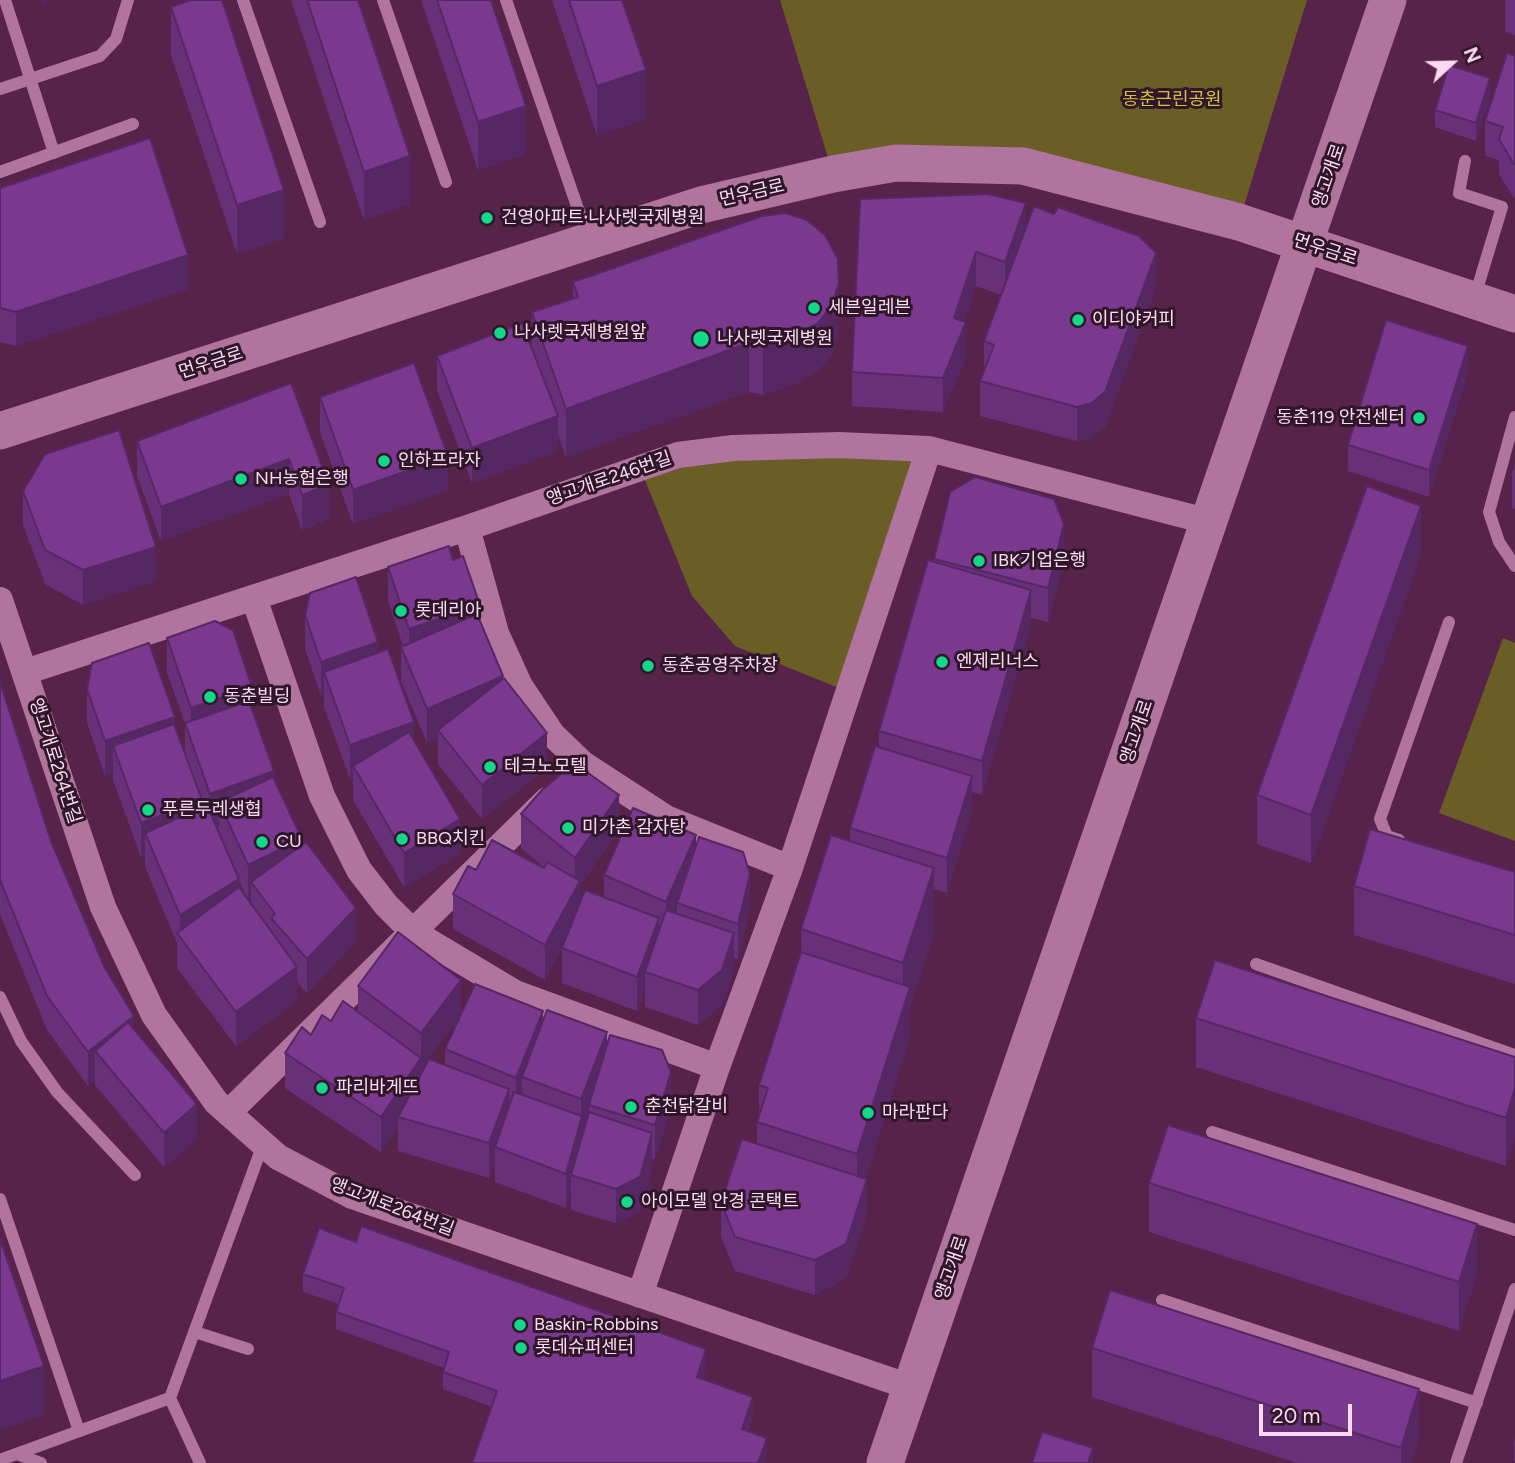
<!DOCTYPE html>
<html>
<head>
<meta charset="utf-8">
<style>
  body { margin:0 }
  #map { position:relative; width:1515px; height:1463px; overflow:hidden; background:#57234a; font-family:Figtree,sans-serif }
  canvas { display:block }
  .north { position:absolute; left:1417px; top:28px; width:70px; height:70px; -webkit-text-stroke:5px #2f1729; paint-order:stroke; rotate:68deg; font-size:19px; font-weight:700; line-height:28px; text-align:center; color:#fbdaf0 }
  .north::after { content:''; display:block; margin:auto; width:24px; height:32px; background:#fbdaf0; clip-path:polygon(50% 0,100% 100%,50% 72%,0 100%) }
  .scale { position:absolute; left:1259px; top:1404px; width:93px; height:32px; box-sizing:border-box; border:4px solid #fbdaf0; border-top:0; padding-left:9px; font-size:21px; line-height:24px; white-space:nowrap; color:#fbdaf0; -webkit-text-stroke:5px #2f1729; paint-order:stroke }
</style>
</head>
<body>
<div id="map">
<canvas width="1515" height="1463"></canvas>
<div class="north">N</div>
<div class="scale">20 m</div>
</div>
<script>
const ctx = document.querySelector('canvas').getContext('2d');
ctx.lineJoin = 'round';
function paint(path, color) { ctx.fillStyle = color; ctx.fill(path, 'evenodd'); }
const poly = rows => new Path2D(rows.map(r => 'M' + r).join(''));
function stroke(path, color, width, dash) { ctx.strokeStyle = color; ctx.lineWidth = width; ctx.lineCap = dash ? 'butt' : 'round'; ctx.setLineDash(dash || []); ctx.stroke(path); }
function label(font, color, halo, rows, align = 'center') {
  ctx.font = font + ' Figtree,"Noto Sans KR",sans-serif'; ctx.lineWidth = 6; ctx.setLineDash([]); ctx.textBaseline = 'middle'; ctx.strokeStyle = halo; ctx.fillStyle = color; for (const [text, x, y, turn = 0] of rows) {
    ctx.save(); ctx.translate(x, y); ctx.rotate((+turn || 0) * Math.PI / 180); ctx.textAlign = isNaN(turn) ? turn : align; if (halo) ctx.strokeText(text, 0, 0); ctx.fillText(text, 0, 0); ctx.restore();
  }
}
paint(poly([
  [780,0,1307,0,1239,222,1023,166,833,174],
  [929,449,849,692,735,646,692,596,640,468,678,455],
  [1503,638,1515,643,1515,841,1439,813]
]), '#6a5e26');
stroke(poly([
  [5,0,54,153],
  [243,0,320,222],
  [383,0,446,182],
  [506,0,588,238],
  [0,89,100,56,116,39,128,0],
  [1465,161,1459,193,1502,207,1475,296],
  [0,172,133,124],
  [1515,417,1489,512,1499,542,1515,566],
  [1399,840,1387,836,1380,819,1449,622],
  [1256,964,1515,1055],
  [0,997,21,1041,57,1092,135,1175],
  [1212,1132,1515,1230],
  [0,1199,79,1431],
  [1162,1300,1477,1403],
  [195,1332,248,1349],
  [17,1454,41,1463],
  [0,1460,170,1398],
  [200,1463,170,1398,263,1144],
  [1456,1463,1515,1289]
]), '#b0749f', 12);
stroke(poly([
  [467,528,496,633,520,686,552,734,583,764,666,818,790,868],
  [254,598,322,796,359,870,386,905,413,932,515,993,717,1067],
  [0,600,103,907,154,1015,216,1102,278,1157,352,1196,910,1387],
  [25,672,467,528,678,455,733,448,839,445,929,449,1210,522],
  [228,1113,547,800],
  [640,1295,717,1067,790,868,929,449]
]), '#b0749f', 26);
stroke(poly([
  [0,431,701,205,833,174,896,163,1023,166,1239,222,1515,314],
  [885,1463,1388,0]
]), '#b0749f', 37);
paint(poly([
  [291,0,358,0,410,204,364,220],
  [421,0,491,0,526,154,478,170],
  [552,0,622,0,646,119,597,135],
  [1505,0,1515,0,1515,35,1505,32],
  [171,7,284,238,237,254,171,55],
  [1515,56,1515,198,1513,197,1499,174,1499,160,1485,156,1485,121],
  [1490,96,1476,141,1435,127,1435,110],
  [0,188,188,289,16,346,0,342],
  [860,199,1026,227,1156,287,1105,427,1092,438,1077,441,980,416,980,381,984,370,984,341,1001,295,976,286,964,322,966,357,943,412,852,406,852,372],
  [573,282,839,332,832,354,818,371,795,384,763,395,749,392,566,457,558,434,558,451,472,483,437,390,437,356,532,349,532,312,573,298],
  [1468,372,1429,497,1348,471,1348,445],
  [291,383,329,519,302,530,289,494,161,541,137,476,137,441],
  [320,397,448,490,353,524,320,432],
  [1515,464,1515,509,1512,508,1512,473],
  [23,491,156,581,83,605,45,584,23,525],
  [1421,554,1311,863,1257,844,1257,795],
  [934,559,1064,559,1048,622,1031,618,1031,624,982,795,972,792,972,811,947,893,934,889,934,933,910,1005,910,1036,865,1179,867,1214,846,1278,815,1295,735,1271,721,1237,721,1202,757,1144,757,1122,759,1116,759,1085,801,953,801,929,850,841,850,828,879,747,879,731],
  [453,560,503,679,547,768,482,819,438,764,438,738,427,743,401,681,401,647,403,646,388,601,388,567],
  [305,615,378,652,460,854,404,887,353,800,353,778,350,779,324,707,324,695,321,696,305,649],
  [167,638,252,709,274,780,302,845,356,942,307,993,297,982,297,1001,236,1046,177,968,177,943,145,867,145,856,141,857,113,780,113,773,105,776,87,723,87,689,175,726,185,753,185,724,167,672],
  [239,881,248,899,251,898,251,904,239,888],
  [0,682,51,841,105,968,134,1029,197,1139,164,1167,95,1085,95,1081,88,1086,47,1030,0,914],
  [521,814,619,829,580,886,580,902,604,897,604,875,696,847,750,908,738,959,734,958,734,967,722,1005,698,1025,645,1007,645,989,637,1011,562,983,562,948,563,946,545,980,453,929,453,894,476,870,544,868,544,867,521,848],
  [1515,872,1515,984,1354,935,1354,886],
  [358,986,461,1015,421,1068,421,1074,445,1066,445,1049,543,1022,607,1044,671,1107,655,1159,652,1159,652,1168,640,1212,616,1223,571,1210,571,1189,566,1208,495,1182,495,1161,489,1178,398,1151,398,1127,381,1152,285,1088,285,1053,331,1021,358,1012],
  [1196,1018,1515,1057,1506,1166,1196,1067],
  [1149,1183,1477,1273,1459,1331,1149,1232],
  [303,1274,706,1367,702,1379,753,1415,748,1431,767,1456,492,1407,443,1389,443,1372,444,1368,336,1329,336,1312,339,1304,303,1292],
  [1092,1348,1419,1438,1411,1463,1297,1463,1092,1397],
  [1515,1438,1515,1461,1514,1461,1514,1443]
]), '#69307a');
paint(poly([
  [42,0,55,0,42,4],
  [646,70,646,119,597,135,597,86],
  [1490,78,1490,96,1476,141,1476,123],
  [526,106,526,154,478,170,478,122],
  [410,156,410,204,364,220,364,172],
  [284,190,284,238,237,254,237,205],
  [1026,203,1026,237,1005,296,1005,262],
  [976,252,976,286,959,338,966,322,966,357,943,412,943,378,954,318],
  [1156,253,1156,287,1105,427,1092,438,1077,441,1077,407],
  [188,255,188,289,16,346,16,312],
  [839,283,839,332,832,354,818,371,795,384,763,395,763,346],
  [749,343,749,392,566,457,566,409],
  [1468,346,1468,372,1429,497,1429,470],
  [558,416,558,451,472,483,472,448],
  [448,456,448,490,353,524,353,490],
  [289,459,289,494,161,541,161,507],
  [329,485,329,519,302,530,302,495],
  [1421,506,1421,554,1311,863,1311,815],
  [1064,524,1064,559,1048,622,1048,588],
  [156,547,156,581,83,605,83,570],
  [1031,590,1031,624,982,795,982,761],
  [480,605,480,639,409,664,409,629],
  [378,642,378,677,324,672,324,695,321,696,321,662],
  [503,676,503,711,438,730,438,738,427,743,427,709],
  [252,687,252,721,191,742,191,708],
  [175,717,175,752,113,746,113,773,105,776,105,741],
  [414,722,414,756,353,766,353,778,350,779,350,745],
  [547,733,547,768,482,819,482,785],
  [274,771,274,806,219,802,219,826,210,829,210,794],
  [972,776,972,811,947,893,947,858],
  [619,795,619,829,580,886,580,915,545,980,545,945,575,890,575,858],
  [202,800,202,835,145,833,145,856,141,857,141,823],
  [460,819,460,854,404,887,404,853],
  [696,835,696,870,677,903,677,912,666,937,666,902],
  [302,839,302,874,251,882,251,898,248,899,248,865],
  [934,868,934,933,910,1005,910,1036,857,1203,857,1154,903,1010,903,963],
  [750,874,750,908,738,959,738,924],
  [239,879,239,913,180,937,180,915],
  [356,908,356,942,307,993,307,959],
  [659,918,659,952,645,972,645,989,637,1011,637,977],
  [734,933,734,967,722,1005,698,1025,698,990],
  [297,967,297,1001,236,1046,236,1012],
  [461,980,461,1015,421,1068,421,1033],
  [543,1011,543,1045,522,1077,522,1097,516,1113,516,1078],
  [134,1016,134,1050,95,1051,95,1081,88,1086,88,1052],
  [607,1032,607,1066,589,1105,589,1114,582,1133,582,1150,571,1175,571,1189,566,1208,566,1174,581,1117,581,1099],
  [421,1058,421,1093,398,1117,398,1127,381,1152,381,1117],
  [671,1072,671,1107,655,1159,655,1125],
  [1515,1088,1515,1137,1506,1166,1506,1118],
  [509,1089,509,1124,495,1147,495,1161,489,1178,489,1143],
  [197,1104,197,1139,164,1167,164,1133],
  [652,1133,652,1168,640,1212,616,1223,616,1189],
  [867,1179,867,1214,846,1278,815,1295,815,1260],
  [1477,1224,1477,1273,1459,1331,1459,1282],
  [706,1349,706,1367,697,1395,697,1377],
  [44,1366,44,1415,0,1430,0,1381],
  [1419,1389,1419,1438,1411,1463,1401,1463,1401,1448],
  [753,1397,753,1415,742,1447,742,1429],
  [767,1438,767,1456,764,1463,758,1463],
  [1093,1448,1093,1463,1088,1463]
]), '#552763');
const building = poly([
  [191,0,222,0,284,190,237,205,171,7,191,0],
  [307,0,358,0,410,156,364,172,307,0],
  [437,0,491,0,526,106,478,122,437,0],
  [569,0,622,0,646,70,597,86,569,0],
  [1507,53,1515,56,1515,164,1513,163,1499,139,1503,127,1485,121,1507,53],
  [1449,65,1490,78,1476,123,1435,110,1449,65],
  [150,138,188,255,16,312,0,308,0,188,150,138],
  [988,194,1026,203,1005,262,976,252,954,318,966,322,943,378,852,372,860,199,988,194],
  [1034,206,1054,214,1058,207,1139,236,1156,253,1105,392,1092,403,1077,407,980,381,994,345,984,341,1034,206],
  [786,213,807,220,825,235,838,259,839,283,832,305,818,323,795,336,763,346,749,343,566,409,532,312,578,297,573,282,762,216,786,213],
  [1386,320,1468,346,1429,470,1348,445,1386,320],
  [522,323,558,416,472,448,437,356,522,323],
  [414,363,448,456,353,490,320,397,414,363],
  [291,383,329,485,302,495,289,459,161,507,137,441,291,383],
  [119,430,156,547,83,570,45,550,23,491,45,454,119,430],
  [975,477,1054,499,1064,524,1048,588,934,559,950,492,975,477],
  [1367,486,1421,506,1311,815,1257,795,1367,486],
  [449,546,453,560,463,556,480,605,409,629,388,567,449,546],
  [928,560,1031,590,982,761,879,731,928,560],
  [356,577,378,642,321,662,305,615,310,593,356,577],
  [477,614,503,676,427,709,401,647,477,614],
  [215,621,233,630,252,687,191,708,167,638,215,621],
  [149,643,175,717,105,741,87,689,92,663,149,643],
  [388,649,414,722,350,745,324,672,388,649],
  [504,678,547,733,482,785,438,730,504,678],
  [0,682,51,841,105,968,134,1016,88,1052,47,996,0,880,0,682],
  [249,701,274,771,210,794,185,723,249,701],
  [174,724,202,800,141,823,113,746,174,724],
  [409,732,460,819,404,853,353,766,409,732],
  [875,746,972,776,947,858,850,828,875,746],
  [574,763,619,795,575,858,521,814,542,790,574,763],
  [273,777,302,839,248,865,219,802,273,777],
  [207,805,239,879,180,915,145,833,207,805],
  [633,808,696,835,666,902,604,875,633,808],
  [1370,829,1515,872,1515,935,1354,886,1370,829],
  [831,835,934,868,903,963,801,929,831,835],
  [699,837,743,852,750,874,738,924,677,903,699,837],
  [492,840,544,868,547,862,580,881,545,945,453,894,468,866,476,870,492,840],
  [306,842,356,908,307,959,271,918,275,914,251,882,306,842],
  [239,887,297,967,236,1012,177,933,239,887],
  [585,890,659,918,637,977,562,948,585,890],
  [666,910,734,933,722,970,698,990,645,972,666,910],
  [398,932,461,980,421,1033,358,986,398,932],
  [801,952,910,987,857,1154,757,1122,768,1088,759,1085,801,952],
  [1215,960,1515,1057,1515,1088,1506,1118,1196,1018,1215,960],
  [475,984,543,1011,516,1078,445,1049,475,984],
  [343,1001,421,1058,381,1117,285,1053,302,1027,311,1035,322,1015,331,1021,343,1001],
  [547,1010,607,1032,581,1099,522,1077,547,1010],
  [128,1022,197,1104,164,1133,95,1051,128,1022],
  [610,1035,662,1050,671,1072,655,1125,589,1105,610,1035],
  [429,1059,509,1089,489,1143,398,1117,429,1059],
  [514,1092,582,1116,566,1174,495,1147,514,1092],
  [589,1112,652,1133,640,1177,616,1189,571,1175,589,1112],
  [1168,1125,1477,1224,1459,1282,1149,1183,1168,1125],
  [742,1139,867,1179,846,1244,815,1260,735,1237,721,1202,742,1139],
  [361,1226,706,1349,697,1377,753,1397,742,1429,767,1438,758,1463,472,1463,497,1391,443,1372,449,1352,336,1312,344,1288,303,1274,319,1228,356,1242,361,1226],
  [0,1239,44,1366,0,1381,0,1239],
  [1110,1290,1419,1389,1401,1448,1092,1348,1110,1290],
  [1042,1432,1093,1448,1088,1463,1032,1463,1042,1432]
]);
paint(building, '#7a388e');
stroke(building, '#552763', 2);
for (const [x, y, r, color] of [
  [487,218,7,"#12d98a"],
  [814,308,7,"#12d98a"],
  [1078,320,7,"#12d98a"],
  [500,333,7,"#12d98a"],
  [701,339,9,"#12d98a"],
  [1419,418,7,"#12d98a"],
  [384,461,7,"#12d98a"],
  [241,479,7,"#12d98a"],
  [979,561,7,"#12d98a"],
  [401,611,7,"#12d98a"],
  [942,662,7,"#12d98a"],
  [648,666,7,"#12d98a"],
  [210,697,7,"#12d98a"],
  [490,767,7,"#12d98a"],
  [148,810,7,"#12d98a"],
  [568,828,7,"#12d98a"],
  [402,839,7,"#12d98a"],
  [262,842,7,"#12d98a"],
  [322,1088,7,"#12d98a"],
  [631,1107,7,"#12d98a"],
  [868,1113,7,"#12d98a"],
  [627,1202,7,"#12d98a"],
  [520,1325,7,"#12d98a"],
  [521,1348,7,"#12d98a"]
]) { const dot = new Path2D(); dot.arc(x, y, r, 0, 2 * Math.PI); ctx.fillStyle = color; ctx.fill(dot); stroke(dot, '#2f1729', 2.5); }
label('18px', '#d7bf43', '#2f1729', [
  ["동춘근린공원",1172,100]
]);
label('18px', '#fbdaf0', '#2f1729', [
  ["앵고개로",1329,176,-71],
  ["먼우금로",752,193,-13],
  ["먼우금로",1325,250,18],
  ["먼우금로",211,363,-18],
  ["앵고개로246번길",609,479,-19],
  ["앵고개로",1137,732,-71],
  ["앵고개로264번길",55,761,72],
  ["앵고개로264번길",392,1207,21],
  ["앵고개로",952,1268,-71]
]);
label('18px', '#fbdaf0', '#2f1729', [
  ["건영아파트·나사렛국제병원",501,218],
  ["세븐일레븐",828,308],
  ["이디야커피",1092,320],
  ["나사렛국제병원앞",514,333],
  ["나사렛국제병원",717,339],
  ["동춘119 안전센터",1405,418,"right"],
  ["인하프라자",398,461],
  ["NH농협은행",255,479],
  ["IBK기업은행",993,561],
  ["롯데리아",415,611],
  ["엔제리너스",956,662],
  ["동춘공영주차장",662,666],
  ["동춘빌딩",224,697],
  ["테크노모텔",504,767],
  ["푸른두레생협",162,810],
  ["미가촌 감자탕",582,828],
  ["BBQ치킨",416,839],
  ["CU",276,842],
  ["파리바게뜨",336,1088],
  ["춘천닭갈비",645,1107],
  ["마라판다",882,1113],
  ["아이모델 안경 콘택트",641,1202],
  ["Baskin-Robbins",534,1325],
  ["롯데슈퍼센터",535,1348]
], 'left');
</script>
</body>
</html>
